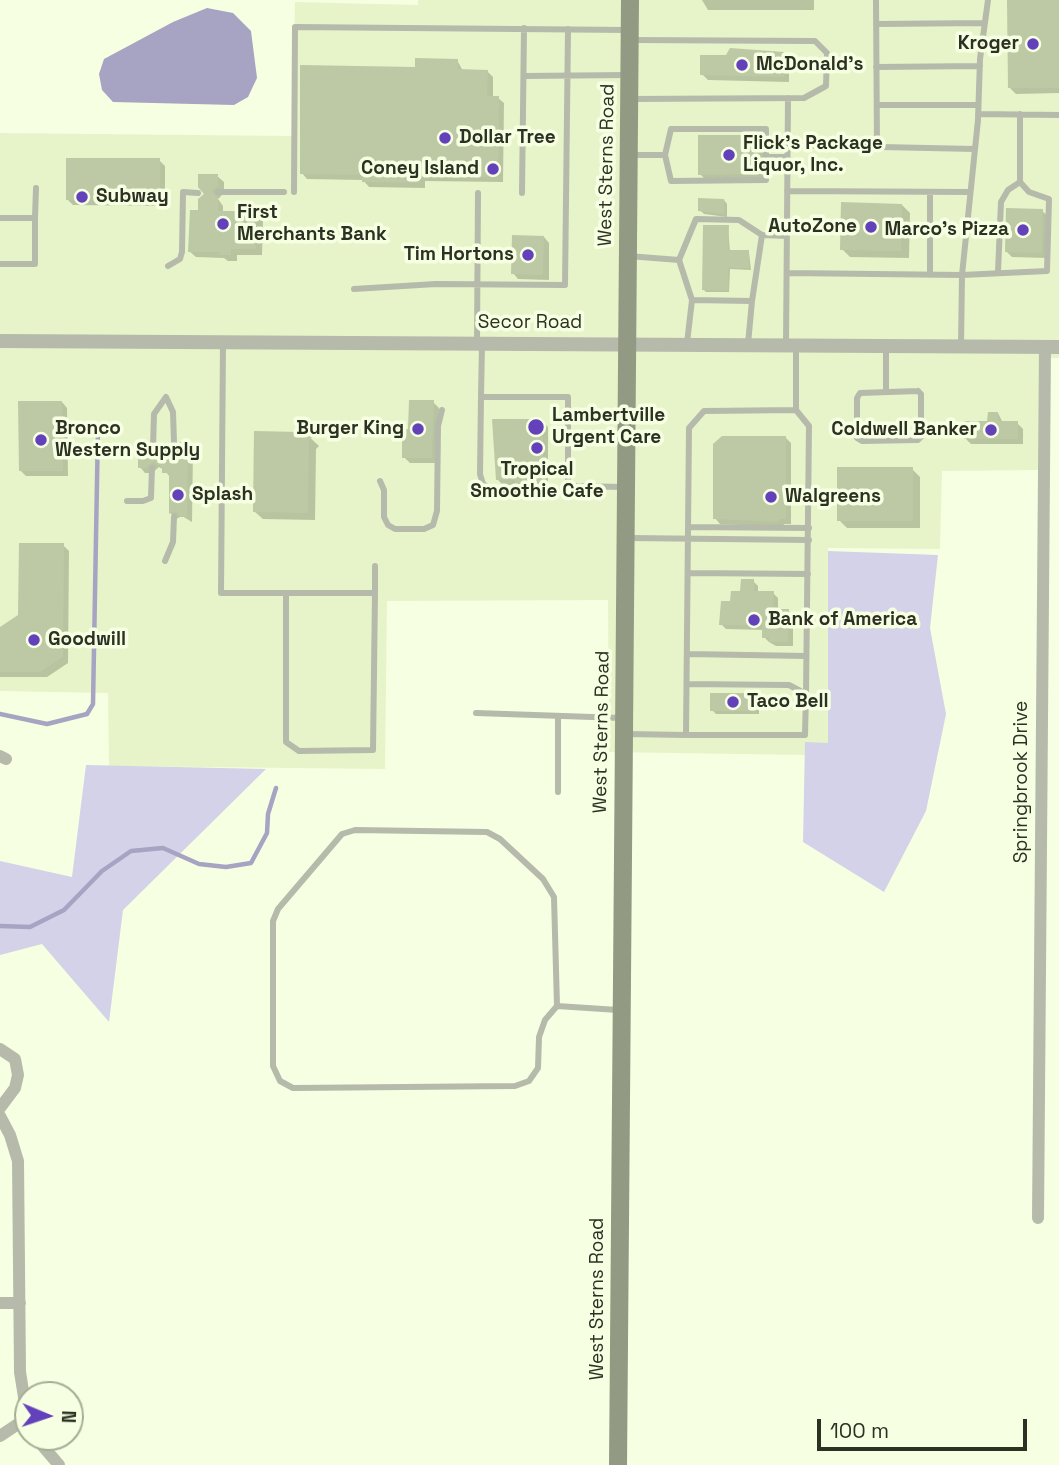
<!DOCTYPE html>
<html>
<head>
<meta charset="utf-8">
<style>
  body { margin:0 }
  #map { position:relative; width:1059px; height:1465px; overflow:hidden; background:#f6ffe2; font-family:"Space Grotesk",sans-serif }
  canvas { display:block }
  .north { position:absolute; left:14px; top:1381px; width:70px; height:70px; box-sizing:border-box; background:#f6ffe2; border:2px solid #a5ad96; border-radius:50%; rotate:92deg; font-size:19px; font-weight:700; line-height:28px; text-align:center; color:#2c3123 }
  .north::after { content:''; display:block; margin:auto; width:24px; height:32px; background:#6341ba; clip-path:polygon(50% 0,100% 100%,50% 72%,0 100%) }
  .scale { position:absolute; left:817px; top:1419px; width:210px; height:32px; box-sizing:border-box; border:4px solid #2c3123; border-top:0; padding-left:9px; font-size:21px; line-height:24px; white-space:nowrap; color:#2c3123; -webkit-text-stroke:5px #f6ffe2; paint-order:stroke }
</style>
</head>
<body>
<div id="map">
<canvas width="1059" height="1465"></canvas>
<div class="north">N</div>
<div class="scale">100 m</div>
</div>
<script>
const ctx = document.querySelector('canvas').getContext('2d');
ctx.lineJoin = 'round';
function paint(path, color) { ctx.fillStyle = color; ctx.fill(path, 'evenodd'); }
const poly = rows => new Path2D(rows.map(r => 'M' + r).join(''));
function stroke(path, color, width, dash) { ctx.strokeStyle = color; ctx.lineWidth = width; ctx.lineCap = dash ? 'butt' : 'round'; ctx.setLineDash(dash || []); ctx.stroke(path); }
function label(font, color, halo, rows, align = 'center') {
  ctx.font = font + ' "Space Grotesk",sans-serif'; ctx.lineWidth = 7; ctx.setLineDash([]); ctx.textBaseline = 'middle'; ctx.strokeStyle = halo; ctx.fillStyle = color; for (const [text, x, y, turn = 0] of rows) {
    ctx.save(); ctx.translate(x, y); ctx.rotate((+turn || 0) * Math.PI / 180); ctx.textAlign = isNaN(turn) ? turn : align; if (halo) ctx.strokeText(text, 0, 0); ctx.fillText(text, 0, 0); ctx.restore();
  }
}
paint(poly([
  [418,0,1059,0,1059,358,1041,358,1040,470,942,471,940,549,828,548,828,743,805,743,805,755,609,752,608,600,387,601,385,769,109,766,108,693,0,691,0,133,292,136,295,2,418,5]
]), '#e7f4c9');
paint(poly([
  [828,551,938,555,930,628,946,714,926,811,884,892,803,842,805,742,828,743],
  [86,765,266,769,123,910,109,1022,42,944,0,955,0,861,72,877]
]), '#d4d2e8');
paint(poly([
  [207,8,233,13,251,31,257,78,248,97,234,105,113,102,102,90,99,74,104,59,173,22]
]), '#a7a3c3');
paint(poly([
  [702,0,814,0,814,10,708,10],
  [1009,0,1059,0,1059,93,1016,94,1010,88],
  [783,53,789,59,789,82,708,80,702,74],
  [457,60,463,71,487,71,493,77,493,97,498,98,504,103,503,182,425,181,425,188,369,187,363,180,307,179,302,173,417,69],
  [759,136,765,142,765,179,706,180,700,174],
  [159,160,165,166,165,206,73,205,68,200],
  [217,176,224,182,224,193,218,199,223,206,223,212,256,213,263,219,262,255,237,255,237,261,228,261,224,258,196,257,189,251,206,194],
  [724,200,727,204,727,217,704,214,700,210],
  [902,205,910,213,909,258,850,257,842,249],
  [1042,211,1048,216,1047,258,1012,257,1006,251],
  [728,227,730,252,749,252,751,270,730,269,729,292,706,292,704,290],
  [544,237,549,243,549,280,518,279,513,273],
  [62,402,67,408,68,476,26,476,20,470],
  [433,402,439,408,437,463,410,463,404,457,410,431],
  [998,413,1003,423,1017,423,1023,429,1023,444,971,444,966,439],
  [542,421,548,427,548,487,522,489,518,485,503,485,498,480],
  [303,431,319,446,316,449,315,520,263,519,255,512],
  [786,438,791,443,791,524,784,524,784,527,720,524,715,518],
  [187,443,193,449,192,522,182,516,176,519,171,514,171,478,164,470,159,467,152,473,145,473,140,467,154,456],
  [912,469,920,477,920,528,847,528,839,520],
  [63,545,69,551,68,663,47,677,0,677,0,628,20,616],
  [753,581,758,586,758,593,773,593,778,598,778,610,788,611,793,616,793,646,776,646,769,642,764,637,764,630,726,629,721,624,732,603],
  [755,695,759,698,759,714,716,714,712,710]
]), '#0003');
stroke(poly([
  [0,714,47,724,87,714,93,704,98,426],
  [0,926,30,927,64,910,102,871,131,851,163,848,199,864,226,867,251,863,267,833,268,814,276,788]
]), '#a7a3c3', 4.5);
paint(poly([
  [1007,0,1059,0,1059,88,1008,88],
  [730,48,784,52,784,77,700,75,700,55,726,55],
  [415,58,458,59,458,69,488,70,487,96,499,96,498,177,420,176,420,183,362,182,362,175,300,174,300,65,415,67],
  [698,135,760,135,760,174,698,175],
  [66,158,160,158,160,201,66,200],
  [198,174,218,174,218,186,212,191,218,198,218,211,257,211,256,249,231,249,231,255,219,255,220,252,188,252,190,210,198,210,198,199,204,194,198,187],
  [698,198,724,199,724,214,698,211],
  [841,202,902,204,901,251,840,250],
  [1006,208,1043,209,1042,253,1005,252],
  [703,225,729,225,728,250,749,250,749,268,728,268,728,291,702,290],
  [512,235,544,236,543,275,511,274],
  [409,400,434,400,432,458,402,458,402,429,408,429],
  [18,401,62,401,63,471,19,471],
  [988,412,998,412,998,421,1018,421,1018,439,964,439,964,421,987,421],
  [492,419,543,419,543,482,515,484,515,480,496,480],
  [304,428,312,437,309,441,308,513,253,512,254,431,300,432],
  [722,436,786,436,786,519,779,519,779,522,713,519,713,444],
  [165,442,174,448,180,442,188,442,187,517,180,517,175,511,169,514,169,473,162,473,162,468,153,462,146,468,138,468,138,447,147,448,154,454,159,448,165,448],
  [837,467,913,467,913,521,837,521],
  [19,543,64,543,63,657,40,672,0,672,0,627,18,615],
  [741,579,754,579,754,591,774,591,773,609,789,609,788,642,769,642,769,638,762,638,762,625,719,625,721,601,730,601,731,591,740,591],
  [710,693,756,693,756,711,710,711]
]), '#bdc8a5');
stroke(poly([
  [876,0,877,147],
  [876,24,985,23],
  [630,40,815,41,827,53,826,86,804,98,630,99],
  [876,67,980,66],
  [524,76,627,75],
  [877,105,978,105],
  [978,114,1059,115],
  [671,129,766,129,766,180,671,181,665,155,671,129],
  [787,145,975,149],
  [632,155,665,155],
  [766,157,787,157],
  [787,191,970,192],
  [218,192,284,192],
  [294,192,295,27,627,30],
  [522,193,524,28],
  [0,218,35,218,35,264,0,264],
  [35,218,36,188],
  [628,256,679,260,692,300,752,301,748,344],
  [679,260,696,219,739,220,762,235,787,236],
  [168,266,180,259,182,252,183,192,198,193],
  [998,272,1001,202,1008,190,1020,182],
  [787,273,962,275,1047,271,1049,199,1029,192,1020,182,1020,114],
  [930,275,930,192],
  [354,289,436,284,565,285,568,29],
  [752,301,762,235],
  [477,341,478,193],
  [223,343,221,593,375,593,375,566],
  [687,343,692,300],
  [482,344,481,397,568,397,568,486,625,487],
  [786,344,788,98],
  [886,345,886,392],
  [961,346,962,275,978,120,980,59,988,0],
  [918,391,921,394,921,437,918,440,862,441,857,438,857,398,860,393,918,391],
  [481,397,480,474,483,484,497,493,557,493,568,486],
  [796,410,809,426,806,694],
  [153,448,154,414,166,397,173,412,174,442],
  [380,481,384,490,384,517,388,525,395,529,424,529,433,525,437,511,438,426,442,410],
  [127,501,143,501,151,498,152,468],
  [689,527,809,528],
  [629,538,809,540],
  [165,561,173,542,174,517],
  [688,573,808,574],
  [286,593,286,742,299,751,373,750,375,593],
  [688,654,806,656],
  [476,713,621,718],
  [625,734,686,735,689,428,704,411,796,410,796,347],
  [686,735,805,735,806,694,789,685,687,684],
  [558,792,558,716],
  [557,1006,545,1020,539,1037,538,1068,529,1081,515,1086,293,1088,280,1081,273,1066,273,921,278,909,342,834,355,830,487,832,500,839,543,879,554,897,557,1006,618,1010]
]), '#b5baaa', 6);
stroke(poly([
  [0,756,6,759],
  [0,1049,15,1059,18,1075,15,1088,0,1108],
  [0,1116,10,1135,18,1161,20,1372,28,1422],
  [1038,1218,1045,347],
  [0,1303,20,1303],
  [0,1436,27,1418],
  [35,1437,59,1465]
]), '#b5baaa', 12);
stroke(poly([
  [0,341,1059,347]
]), '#b5baaa', 14);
stroke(poly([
  [618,1465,630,0]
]), '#939a84', 18);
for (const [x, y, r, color] of [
  [1033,44,7,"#6341ba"],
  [742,65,7,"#6341ba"],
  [445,138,7,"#6341ba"],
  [729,155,7,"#6341ba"],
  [493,169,7,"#6341ba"],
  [82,197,7,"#6341ba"],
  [223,224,7,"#6341ba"],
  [871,227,7,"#6341ba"],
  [1023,230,7,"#6341ba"],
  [528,255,7,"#6341ba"],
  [536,427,9,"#6341ba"],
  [418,429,7,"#6341ba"],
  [991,430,7,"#6341ba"],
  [41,440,7,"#6341ba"],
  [537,448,7,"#6341ba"],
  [178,495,7,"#6341ba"],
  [771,497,7,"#6341ba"],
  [754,620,7,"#6341ba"],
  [34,640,7,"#6341ba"],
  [733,702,7,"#6341ba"]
]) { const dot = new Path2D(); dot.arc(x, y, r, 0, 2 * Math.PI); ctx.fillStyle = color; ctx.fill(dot); stroke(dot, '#f6ffe2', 2.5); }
label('bold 19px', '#2c3123', '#f6ffe2', [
  ["Kroger",1019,44,"right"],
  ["McDonald's",756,65],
  ["Dollar Tree",459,138],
  ["Flick's Package",743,144],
  ["Liquor, Inc.",743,166],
  ["Coney Island",479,169,"right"],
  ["Subway",96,197],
  ["First",237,213],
  ["Merchants Bank",237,235],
  ["AutoZone",857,227,"right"],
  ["Marco's Pizza",1009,230,"right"],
  ["Tim Hortons",514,255,"right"],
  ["Lambertville",552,416],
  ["Urgent Care",552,438],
  ["Bronco",55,429],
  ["Western Supply",55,451],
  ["Burger King",404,429,"right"],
  ["Coldwell Banker",977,430,"right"],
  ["Tropical",537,470,"center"],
  ["Smoothie Cafe",537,492,"center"],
  ["Splash",192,495],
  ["Walgreens",785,497],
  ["Bank of America",768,620],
  ["Goodwill",48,640],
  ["Taco Bell",747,702]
], 'left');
label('19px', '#2c3123', '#f6ffe2', [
  ["West Sterns Road",607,165,-89],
  ["Secor Road",530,323],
  ["West Sterns Road",602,732,-89],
  ["Springbrook Drive",1022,782,-90],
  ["West Sterns Road",598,1299,-90]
]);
</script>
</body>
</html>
